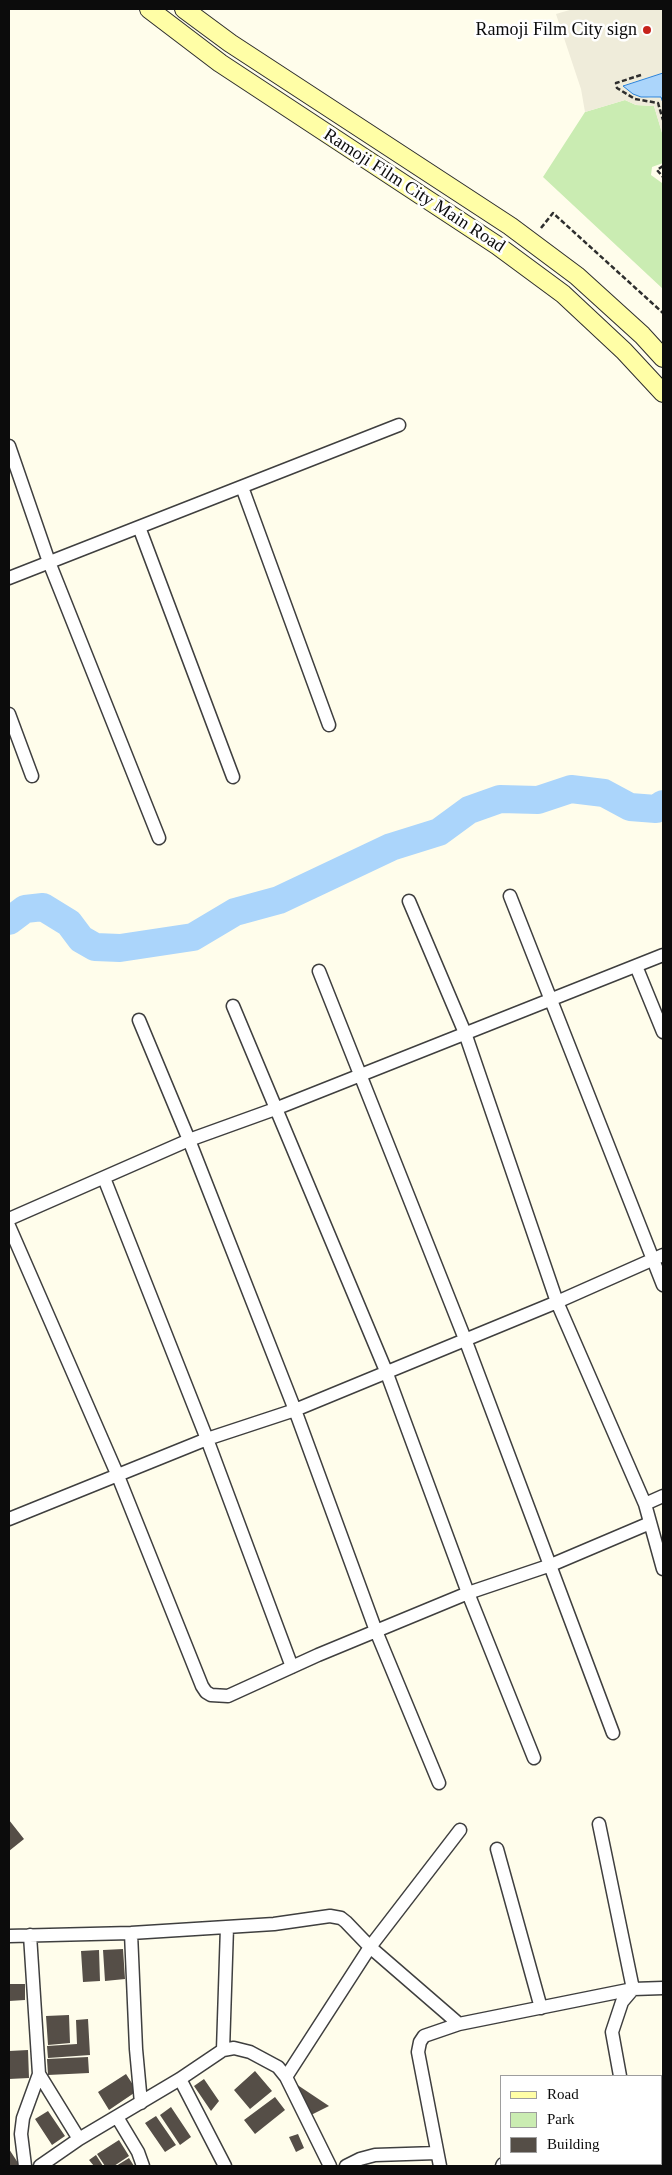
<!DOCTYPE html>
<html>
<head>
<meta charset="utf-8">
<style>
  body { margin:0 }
  #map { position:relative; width:672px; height:2175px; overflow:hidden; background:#fffdeb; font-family:Georgia,serif }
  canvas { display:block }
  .frame { position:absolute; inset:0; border:10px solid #0c0c0c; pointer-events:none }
  .legend { position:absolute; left:500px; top:2075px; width:162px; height:90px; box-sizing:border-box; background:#fff; border:1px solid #9e9e9e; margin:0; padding:6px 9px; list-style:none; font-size:15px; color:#0c0c0c }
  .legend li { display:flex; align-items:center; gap:10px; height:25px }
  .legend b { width:25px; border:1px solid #9e9e9e }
</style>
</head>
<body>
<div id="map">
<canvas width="672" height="2175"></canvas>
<div class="frame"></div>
<ul class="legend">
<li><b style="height:6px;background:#fffea6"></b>Road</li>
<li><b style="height:14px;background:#caecb2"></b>Park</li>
<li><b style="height:14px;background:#554e47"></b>Building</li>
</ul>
</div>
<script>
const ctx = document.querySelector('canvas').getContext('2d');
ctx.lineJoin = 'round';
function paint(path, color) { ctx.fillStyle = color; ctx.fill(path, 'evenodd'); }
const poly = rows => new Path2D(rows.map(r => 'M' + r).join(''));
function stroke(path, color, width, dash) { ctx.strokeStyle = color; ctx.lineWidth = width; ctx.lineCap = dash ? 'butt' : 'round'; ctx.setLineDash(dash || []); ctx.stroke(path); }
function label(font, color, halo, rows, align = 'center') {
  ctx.font = font + ' Georgia,serif'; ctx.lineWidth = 5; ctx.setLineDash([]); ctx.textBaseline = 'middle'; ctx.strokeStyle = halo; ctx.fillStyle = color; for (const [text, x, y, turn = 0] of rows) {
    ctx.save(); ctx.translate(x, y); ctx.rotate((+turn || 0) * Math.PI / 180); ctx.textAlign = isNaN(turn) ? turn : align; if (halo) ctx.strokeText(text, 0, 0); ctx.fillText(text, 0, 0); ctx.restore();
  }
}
paint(poly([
  [625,100,636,105,654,106,663,136,663,163,652,167,651,175,662,183,663,187,663,289,543,177,585,112]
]), '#caecb2');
paint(poly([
  [573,9,663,9,663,73,624,85,649,98,662,97,663,136,654,106,636,105,625,100,585,112,581,89,556,14]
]), '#efecda');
const water = poly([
  [663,73,663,103,661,97,641,97,633,94,623,86,663,73]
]);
paint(water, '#abd5fb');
stroke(water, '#2c82d8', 1);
stroke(poly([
  [9,921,25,909,43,907,69,923,81,939,95,947,120,948,193,937,235,912,279,900,391,847,439,832,469,810,500,799,538,800,571,789,604,793,630,807,656,809,663,804]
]), '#abd5fb', 28);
paint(poly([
  [9,1820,24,1839,9,1851],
  [123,1949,125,1979,105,1981,103,1950],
  [99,1950,100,1981,83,1982,81,1951],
  [9,1984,25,1984,25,2000,9,2001],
  [69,2015,70,2043,48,2045,46,2016],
  [88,2019,90,2055,48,2058,47,2046,77,2044,76,2020],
  [28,2050,29,2078,9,2079,9,2051],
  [88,2057,89,2073,48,2075,47,2059],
  [255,2071,272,2091,250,2109,234,2090],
  [126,2074,137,2091,109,2110,98,2092],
  [204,2079,219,2101,211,2111,194,2086],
  [293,2082,329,2106,309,2116],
  [275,2097,285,2110,255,2134,244,2120],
  [171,2107,191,2137,180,2145,160,2115],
  [48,2111,65,2136,52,2145,35,2119],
  [156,2116,176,2145,165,2152,145,2123],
  [298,2134,304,2148,296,2152,289,2137],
  [119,2140,129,2156,114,2166,105,2166,97,2154],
  [9,2149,20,2166,9,2166],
  [96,2155,103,2166,94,2166,89,2160],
  [129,2158,134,2166,116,2166]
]), '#554e47');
const street = poly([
  [9,446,49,562,159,838],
  [242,487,329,725],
  [139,527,233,777],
  [9,578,399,425],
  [9,714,32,776],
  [510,896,663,1285],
  [409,901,465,1033,557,1302,645,1504,663,1569],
  [636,966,663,1032],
  [319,971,465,1339,613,1733],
  [233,1006,386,1371,468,1593,534,1758],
  [139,1020,189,1140,295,1410,376,1631,439,1783],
  [104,1178,207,1439,292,1667],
  [9,1219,189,1140,275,1109,663,955],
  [9,1226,118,1476,202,1686,206,1692,211,1695,228,1696,318,1655,468,1593,551,1565,650,1523],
  [645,1504,663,1496],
  [9,1519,207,1439,295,1410,557,1302,663,1255],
  [599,1824,633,1989,622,2002,612,2032,620,2076],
  [497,1849,541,2008],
  [131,1933,136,2049,141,2103],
  [30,1935,39,2074,79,2139],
  [9,1936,131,1933,274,1924,330,1916,341,1918,346,1922,370,1947,459,2024],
  [223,2050,234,2048,250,2052,278,2067,286,2077,330,2166],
  [286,2077,370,1947,460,1830],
  [180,2079,225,2166],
  [117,2117,138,2152,143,2166],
  [25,2166,21,2134,23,2118,39,2074],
  [40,2166,79,2139,180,2079,223,2050,227,1927],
  [346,2166,360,2159,375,2155,437,2153],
  [440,2166,418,2052,420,2042,424,2036,459,2024,633,1989,663,1988],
  [502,2166,503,2164]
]);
const secondary = poly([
  [149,9,220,63,498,246,563,294,624,351,663,393],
  [184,9,230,43,510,226,577,276,642,335,663,358]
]);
stroke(street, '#3f3f3f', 15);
stroke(secondary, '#2e2e2e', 20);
stroke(poly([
  [641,75,616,83,617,88,635,99,658,103,663,120],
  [663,166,657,170,663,177],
  [541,228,553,213,663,313]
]), '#2e2e2e', 2.5, [5, 2.5]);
stroke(street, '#fff', 12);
stroke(secondary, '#fffea6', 18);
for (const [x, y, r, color] of [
  [647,30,5,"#c6231a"]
]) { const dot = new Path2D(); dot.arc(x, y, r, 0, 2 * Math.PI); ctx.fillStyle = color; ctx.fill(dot); stroke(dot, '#fff', 2); }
label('18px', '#0c0c0c', '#fff', [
  ["Ramoji Film City sign",637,30]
], 'right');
label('18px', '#0c0c0c', '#fff', [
  ["Ramoji Film City Main Road",414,191,33]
]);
</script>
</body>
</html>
